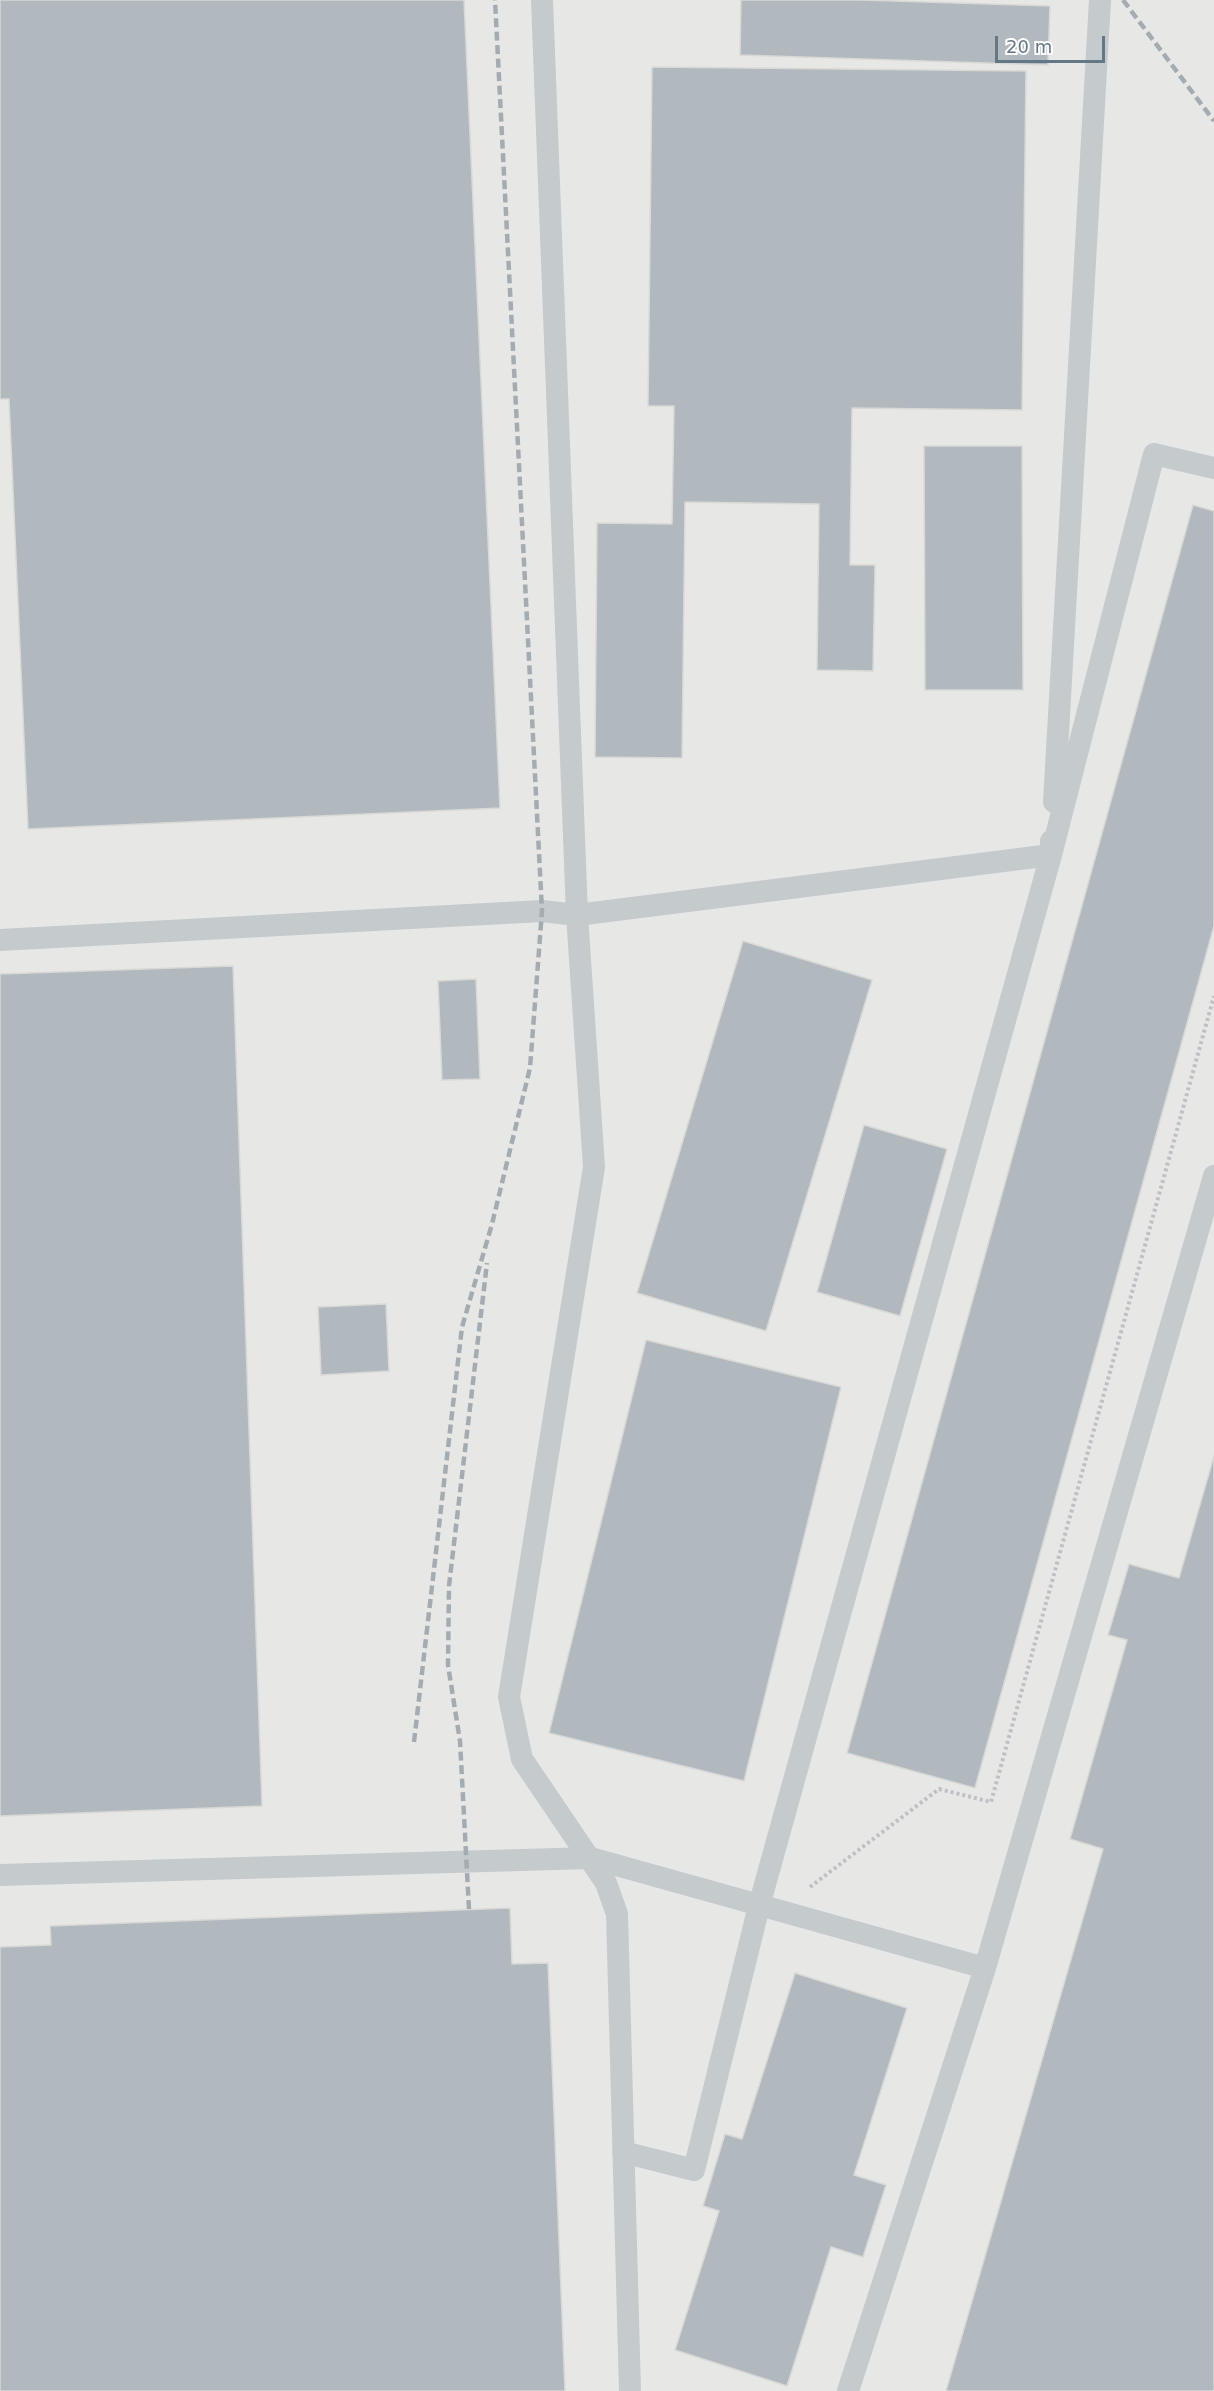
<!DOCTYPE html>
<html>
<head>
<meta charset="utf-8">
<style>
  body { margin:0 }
  #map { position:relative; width:1214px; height:2391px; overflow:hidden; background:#f6f6f2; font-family:"DejaVu Sans",sans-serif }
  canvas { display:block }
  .scale { position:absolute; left:995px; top:36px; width:110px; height:27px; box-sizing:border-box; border:3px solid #627887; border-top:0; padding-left:8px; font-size:18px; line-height:21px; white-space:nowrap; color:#627887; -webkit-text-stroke:4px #fff; paint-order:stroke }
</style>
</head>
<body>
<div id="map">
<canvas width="1214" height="2391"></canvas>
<div class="scale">20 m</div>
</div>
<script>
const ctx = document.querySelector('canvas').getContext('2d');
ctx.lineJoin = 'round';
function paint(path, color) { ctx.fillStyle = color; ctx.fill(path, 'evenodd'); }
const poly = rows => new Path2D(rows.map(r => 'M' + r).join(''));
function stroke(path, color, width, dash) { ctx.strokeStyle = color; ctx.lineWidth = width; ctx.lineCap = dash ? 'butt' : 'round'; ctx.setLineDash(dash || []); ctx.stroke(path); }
paint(poly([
  [0,0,1214,0,1214,2391,0,2391]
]), '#e7e8e6');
const building = poly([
  [0,0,464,0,500,808,28,829,9,399,0,399,0,0],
  [741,0,863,0,1050,6,1048,65,740,55,741,0],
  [652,67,1026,71,1022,410,852,408,850,565,875,565,873,671,817,670,819,504,685,502,682,758,595,757,597,523,672,524,674,406,648,406,652,67],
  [924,446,1022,446,1023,690,925,690,924,446],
  [1193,505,1214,511,1214,926,975,1788,847,1753,1193,505],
  [743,941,872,980,766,1331,637,1293,743,941],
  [233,966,262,1806,0,1816,0,974,233,966],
  [476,979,480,1079,442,1080,438,981,476,979],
  [864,1125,947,1149,900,1316,817,1292,864,1125],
  [386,1304,389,1371,321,1375,318,1307,386,1304],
  [646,1340,841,1387,744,1781,549,1733,646,1340],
  [1214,1456,1214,2391,946,2391,1103,1849,1070,1839,1127,1640,1108,1635,1129,1564,1179,1578,1214,1456],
  [510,1908,512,1964,548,1963,565,2391,0,2391,0,1947,51,1945,50,1926,510,1908],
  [795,1973,907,2008,854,2175,886,2185,863,2257,831,2247,787,2386,675,2350,719,2211,703,2206,725,2134,742,2139,795,1973]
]);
paint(building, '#b1b9be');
stroke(building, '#d8d8d5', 1.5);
stroke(poly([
  [810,1887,939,1789,991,1802,1214,996]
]), '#bec1c3', 4, [3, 3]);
stroke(poly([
  [542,0,577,915,594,1167,509,1697,522,1759,606,1883,617,1914,630,2391],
  [1054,802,1100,0],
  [0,940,542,911,577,915,1051,855,1051,841],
  [0,1875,591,1858,985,1968],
  [623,2152,694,2170,759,1906,1051,855,1154,454,1214,468],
  [848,2391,985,1968,1214,1176]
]), '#c5cacd', 22);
stroke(poly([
  [1123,0,1214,121],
  [414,1742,462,1327,492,1224,530,1068,542,911,495,0],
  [469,1909,460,1741,448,1665,449,1586,487,1263]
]), '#a5acb1', 4.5, [9, 4.5]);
</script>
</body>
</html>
